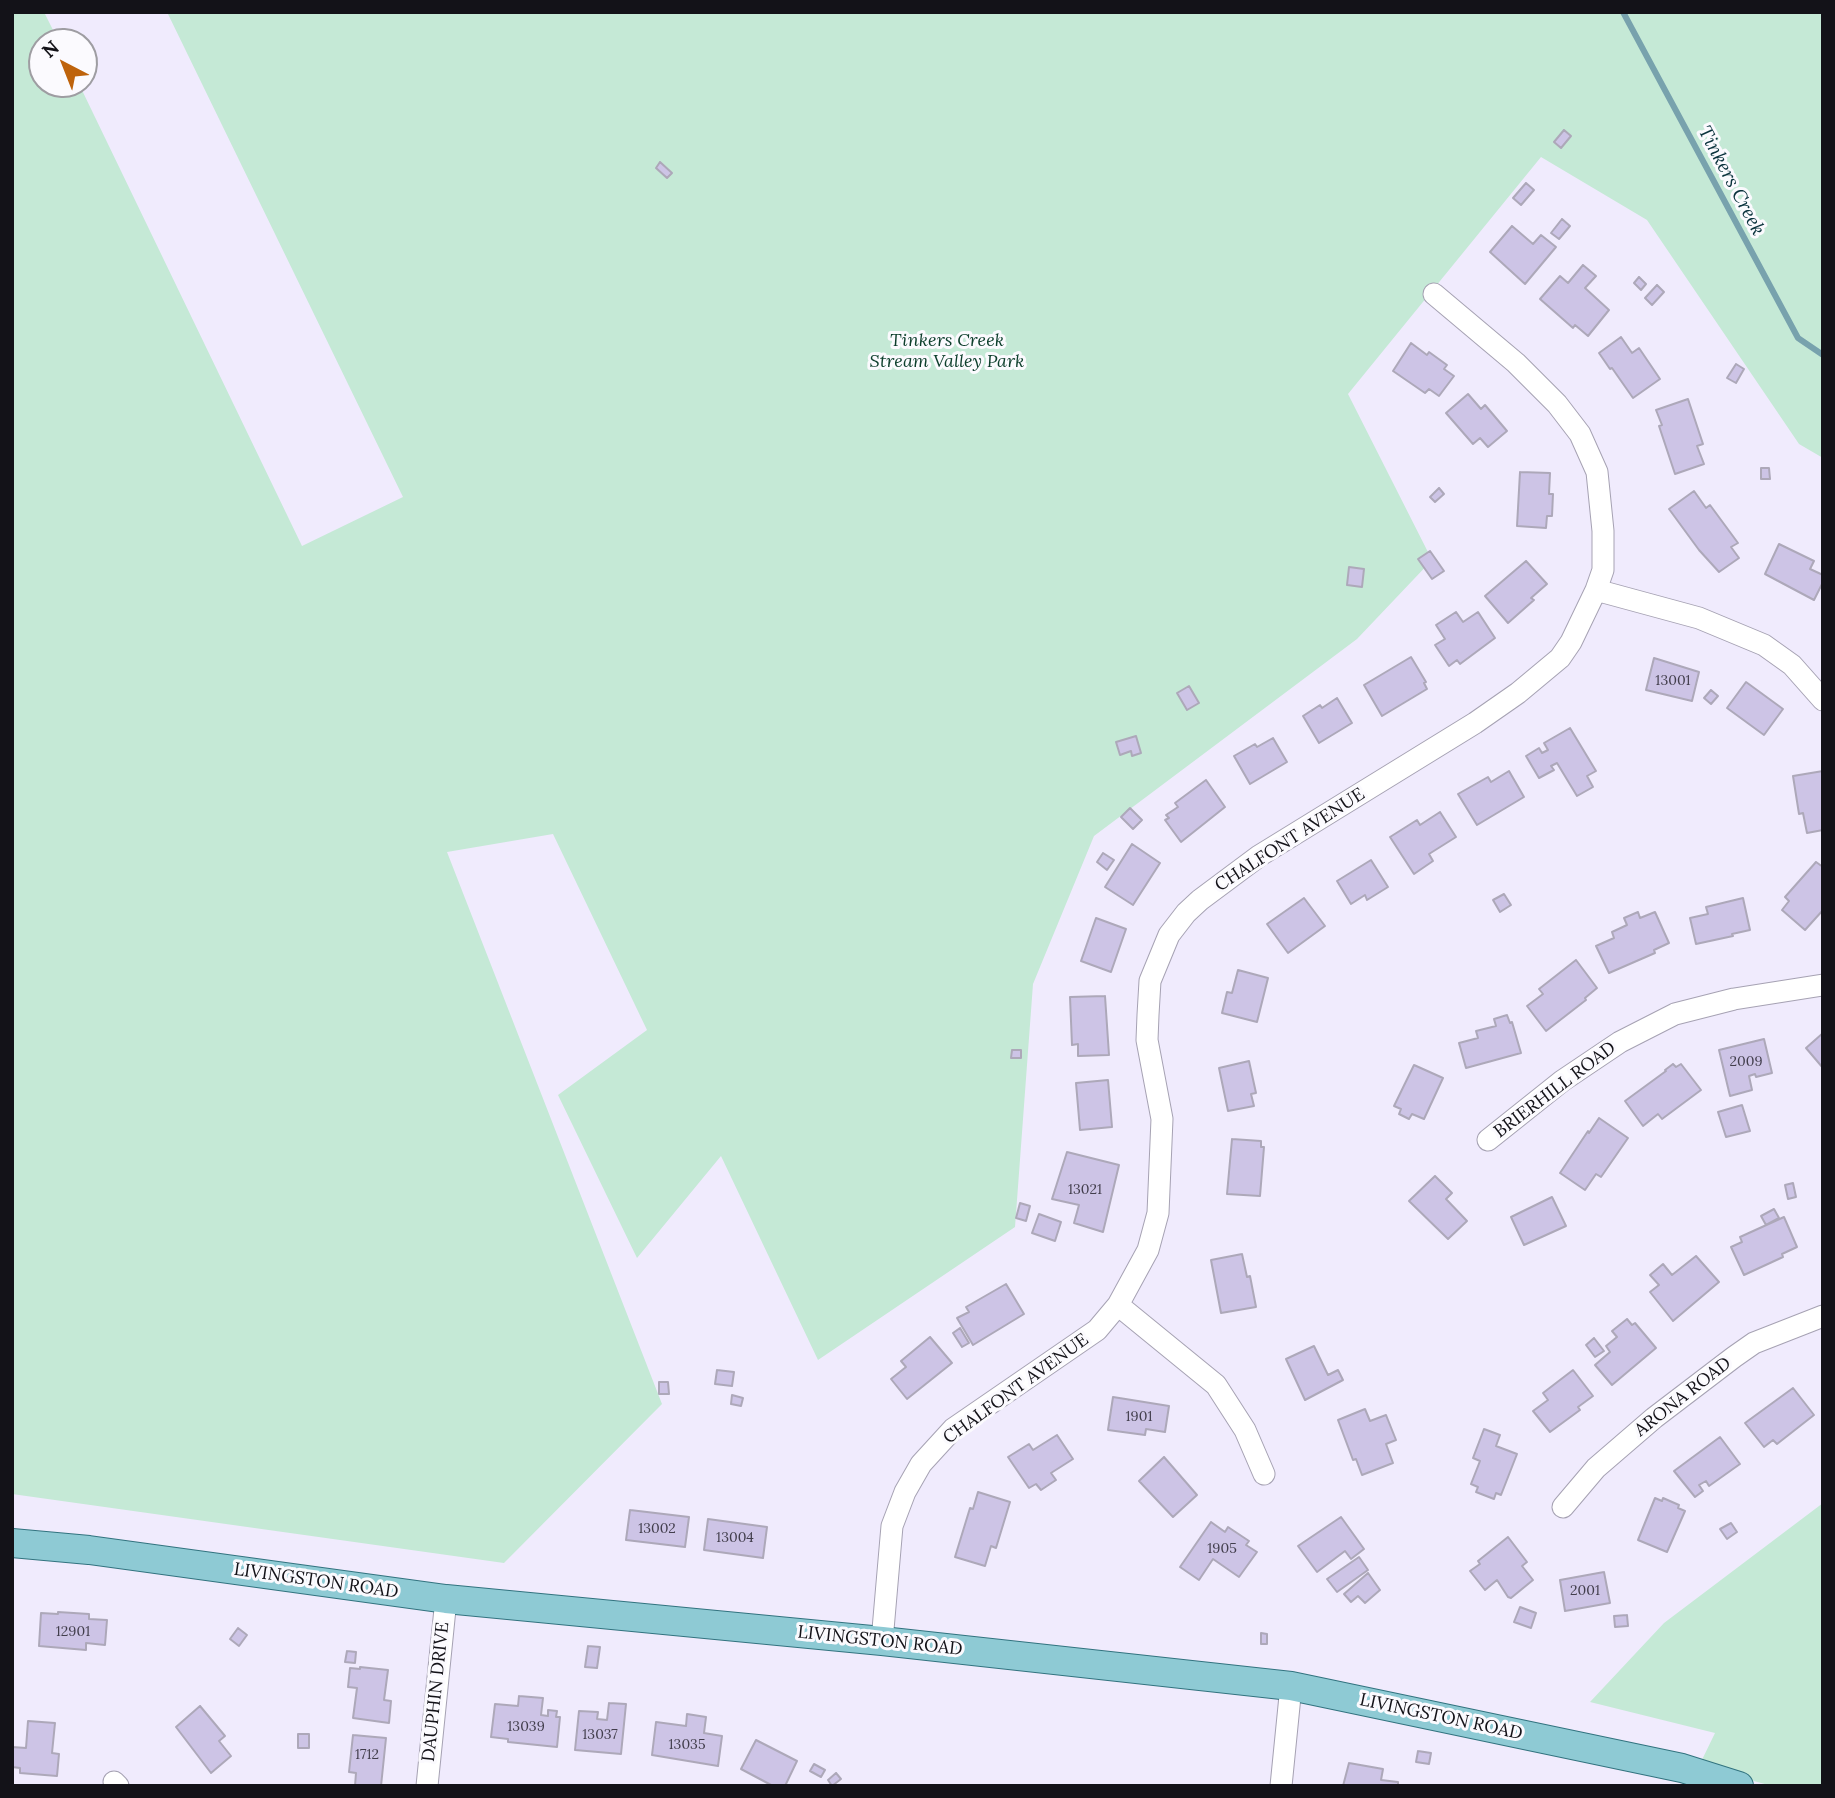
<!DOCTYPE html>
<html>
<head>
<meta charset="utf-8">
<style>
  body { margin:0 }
  #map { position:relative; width:1835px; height:1798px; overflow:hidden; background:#f0ebfd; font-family:Lora,serif }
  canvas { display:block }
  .frame { position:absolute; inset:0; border:14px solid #131218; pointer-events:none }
  .north { position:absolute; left:28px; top:28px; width:70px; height:70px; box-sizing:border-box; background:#fbfafe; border:2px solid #9e9da2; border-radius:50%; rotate:318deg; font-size:19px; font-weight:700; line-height:28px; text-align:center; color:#131218 }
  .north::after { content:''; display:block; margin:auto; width:24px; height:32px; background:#be630c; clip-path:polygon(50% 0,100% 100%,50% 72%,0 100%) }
</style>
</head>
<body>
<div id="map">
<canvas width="1835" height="1798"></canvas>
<div class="frame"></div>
<div class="north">N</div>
</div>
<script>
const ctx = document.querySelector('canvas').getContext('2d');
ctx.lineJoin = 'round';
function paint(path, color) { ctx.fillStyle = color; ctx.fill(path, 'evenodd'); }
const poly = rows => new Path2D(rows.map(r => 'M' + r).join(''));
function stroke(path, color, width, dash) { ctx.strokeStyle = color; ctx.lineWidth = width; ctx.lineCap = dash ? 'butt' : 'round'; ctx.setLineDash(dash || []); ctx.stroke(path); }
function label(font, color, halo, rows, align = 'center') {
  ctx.font = font + ' Lora,serif'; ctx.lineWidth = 6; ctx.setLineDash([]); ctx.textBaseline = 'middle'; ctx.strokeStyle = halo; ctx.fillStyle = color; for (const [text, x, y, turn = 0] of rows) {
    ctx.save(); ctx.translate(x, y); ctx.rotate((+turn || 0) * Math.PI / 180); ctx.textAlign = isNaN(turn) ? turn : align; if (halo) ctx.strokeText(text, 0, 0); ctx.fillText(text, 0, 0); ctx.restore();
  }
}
paint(poly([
  [12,12,44,12,59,42,42,42,42,84,79,84,302,546,403,497,167,12,1823,12,1823,458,1799,444,1647,220,1541,157,1348,394,1432,560,1357,639,1094,836,1033,984,1015,1227,818,1360,721,1156,637,1258,558,1095,647,1030,553,834,447,852,662,1404,504,1563,12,1494],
  [1823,1503,1823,1786,1772,1786,1699,1766,1715,1733,1590,1702,1664,1623]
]), '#c5e9d6');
stroke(poly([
  [1623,12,1798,338,1823,355]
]), '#78a2ad', 6);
const building = poly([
  [1564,130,1571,136,1561,148,1554,142,1564,130],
  [660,162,672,173,667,178,656,168,660,162],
  [1526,183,1534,190,1521,205,1513,198,1526,183],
  [1562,219,1570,226,1559,239,1551,233,1562,219],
  [1512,226,1533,244,1541,235,1556,247,1525,284,1490,252,1512,226],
  [1583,265,1596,276,1585,288,1609,310,1588,336,1575,325,1573,328,1540,299,1560,276,1568,283,1583,265],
  [1639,277,1646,284,1641,290,1634,283,1639,277],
  [1657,285,1664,292,1652,305,1645,298,1657,285],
  [1621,337,1632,353,1639,348,1660,379,1633,398,1612,368,1610,369,1599,353,1621,337],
  [1411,343,1427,355,1429,352,1447,365,1444,369,1454,376,1439,396,1429,389,1425,393,1393,371,1411,343],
  [1736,364,1744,369,1736,383,1727,378,1736,364],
  [1468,394,1481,409,1485,405,1507,431,1488,447,1480,438,1473,444,1446,413,1468,394],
  [1688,399,1703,444,1697,446,1704,464,1675,474,1659,426,1662,425,1656,410,1688,399],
  [1761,468,1769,468,1770,479,1761,479,1761,468],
  [1520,472,1550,473,1549,494,1553,494,1552,516,1547,516,1546,528,1517,526,1520,472],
  [1439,488,1444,494,1435,502,1430,497,1439,488],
  [1694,491,1706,508,1710,505,1738,543,1731,547,1739,558,1719,572,1699,550,1669,509,1694,491],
  [1779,544,1814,561,1810,569,1823,575,1823,582,1814,600,1765,574,1779,544],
  [1430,551,1444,571,1432,579,1418,559,1430,551],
  [1526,561,1547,584,1531,598,1534,600,1508,623,1485,596,1526,561],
  [1349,567,1364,569,1362,587,1347,585,1349,567],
  [1456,612,1463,622,1478,612,1495,638,1460,664,1457,660,1449,666,1435,645,1445,639,1436,625,1456,612],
  [1411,657,1426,682,1424,683,1427,689,1382,716,1364,685,1411,657],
  [1654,658,1699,672,1692,701,1646,690,1654,658],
  [1746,682,1783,709,1764,735,1727,708,1746,682],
  [1189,686,1199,703,1187,710,1177,693,1189,686],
  [1711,690,1718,696,1711,704,1704,698,1711,690],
  [1337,698,1352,723,1319,743,1303,716,1320,705,1322,708,1337,698],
  [1570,728,1596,771,1587,776,1593,787,1577,796,1557,763,1551,766,1554,770,1539,778,1526,756,1539,748,1542,753,1548,750,1544,743,1570,728],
  [1136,736,1141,753,1132,756,1131,751,1120,755,1116,742,1136,736],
  [1273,738,1287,762,1250,784,1234,756,1255,744,1257,747,1273,738],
  [1509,771,1524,797,1477,825,1458,794,1488,777,1491,782,1509,771],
  [1823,771,1823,830,1807,833,1803,813,1799,814,1793,776,1823,771],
  [1206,780,1225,807,1181,842,1165,820,1169,818,1166,815,1178,807,1175,803,1206,780],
  [1130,808,1142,820,1133,829,1121,817,1130,808],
  [1440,812,1456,837,1429,854,1433,861,1414,874,1390,837,1417,820,1420,825,1440,812],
  [1132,844,1160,863,1133,905,1105,887,1132,844],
  [1103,853,1114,860,1107,870,1097,862,1103,853],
  [1371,860,1388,887,1367,900,1365,895,1351,904,1337,881,1371,860],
  [1816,862,1823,867,1823,910,1805,930,1782,910,1789,901,1785,897,1816,862],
  [1504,894,1511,905,1500,912,1493,900,1504,894],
  [1304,898,1325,926,1288,953,1267,924,1304,898],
  [1743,898,1750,930,1732,934,1733,936,1696,944,1690,918,1708,914,1706,907,1743,898],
  [1638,912,1640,918,1655,912,1669,943,1654,950,1655,953,1609,973,1596,946,1614,938,1612,932,1627,925,1624,918,1638,912],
  [1096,918,1126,929,1111,972,1081,961,1096,918],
  [1576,960,1597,988,1585,998,1586,1000,1546,1031,1527,1006,1543,994,1539,989,1576,960],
  [1238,970,1268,978,1257,1022,1222,1013,1227,992,1232,993,1238,970],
  [1105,996,1109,1055,1078,1056,1078,1044,1072,1045,1070,997,1105,996],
  [1507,1015,1510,1023,1512,1022,1521,1053,1466,1068,1459,1043,1478,1038,1476,1031,1496,1026,1494,1019,1507,1015],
  [1823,1033,1823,1068,1806,1048,1823,1033],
  [1764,1039,1772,1073,1756,1077,1755,1074,1749,1076,1752,1090,1730,1096,1719,1050,1764,1039],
  [1012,1050,1021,1050,1021,1058,1011,1058,1012,1050],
  [1249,1061,1256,1093,1251,1094,1254,1106,1228,1111,1219,1068,1249,1061],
  [1673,1064,1676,1067,1681,1064,1701,1090,1662,1119,1658,1114,1643,1126,1625,1101,1666,1071,1665,1070,1673,1064],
  [1414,1065,1443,1078,1424,1119,1412,1114,1409,1119,1399,1114,1401,1109,1394,1106,1414,1065],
  [1108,1080,1112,1127,1080,1130,1076,1083,1108,1080],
  [1742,1105,1750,1131,1726,1137,1718,1112,1742,1105],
  [1599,1118,1628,1138,1601,1177,1596,1174,1585,1190,1560,1173,1588,1131,1589,1133,1599,1118],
  [1232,1139,1261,1141,1261,1147,1264,1147,1260,1196,1227,1194,1232,1139],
  [1067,1152,1119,1165,1103,1232,1074,1223,1079,1205,1052,1199,1067,1152],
  [1435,1176,1452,1193,1446,1199,1467,1221,1448,1239,1409,1201,1435,1176],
  [1793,1183,1796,1197,1788,1199,1785,1185,1793,1183],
  [1552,1197,1566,1226,1524,1245,1511,1217,1552,1197],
  [1020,1203,1030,1206,1026,1221,1016,1218,1020,1203],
  [1774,1209,1779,1218,1766,1225,1761,1216,1774,1209],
  [1039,1214,1061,1222,1055,1241,1032,1233,1039,1214],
  [1784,1217,1797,1247,1782,1254,1783,1257,1744,1275,1731,1247,1742,1242,1740,1237,1784,1217],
  [1242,1254,1247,1277,1250,1276,1256,1307,1221,1313,1211,1260,1242,1254],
  [1696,1256,1719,1282,1673,1321,1650,1292,1659,1285,1650,1275,1663,1264,1672,1275,1696,1256],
  [1006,1284,1024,1314,973,1345,957,1318,969,1312,966,1307,1006,1284],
  [1627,1319,1632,1325,1635,1323,1656,1348,1612,1385,1595,1365,1610,1352,1606,1346,1617,1337,1612,1331,1627,1319],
  [960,1328,969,1343,962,1347,953,1333,960,1328],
  [930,1337,952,1363,907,1399,891,1379,906,1367,901,1361,930,1337],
  [1594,1338,1604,1351,1595,1357,1586,1345,1594,1338],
  [1314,1346,1328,1375,1338,1370,1343,1380,1305,1400,1286,1359,1314,1346],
  [717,1370,734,1372,732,1386,715,1384,717,1370],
  [1573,1370,1593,1396,1578,1407,1580,1410,1550,1432,1533,1411,1548,1400,1543,1393,1573,1370],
  [659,1382,668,1382,669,1394,659,1394,659,1382],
  [1793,1388,1814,1415,1777,1444,1773,1440,1764,1447,1745,1423,1793,1388],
  [732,1395,743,1398,741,1406,731,1404,732,1395],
  [1113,1397,1169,1406,1165,1432,1146,1429,1145,1435,1108,1430,1113,1397],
  [1365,1409,1370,1421,1386,1415,1396,1440,1386,1444,1393,1463,1362,1475,1356,1459,1353,1460,1338,1420,1365,1409],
  [1484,1429,1500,1435,1496,1446,1517,1454,1501,1495,1496,1493,1494,1499,1476,1492,1478,1487,1471,1484,1480,1461,1473,1458,1484,1429],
  [1057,1435,1073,1459,1051,1473,1056,1480,1041,1490,1036,1484,1029,1488,1008,1457,1029,1444,1033,1450,1057,1435],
  [1720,1437,1740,1464,1709,1486,1706,1481,1699,1485,1703,1491,1695,1497,1674,1471,1720,1437],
  [1164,1457,1197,1495,1173,1517,1139,1481,1164,1457],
  [978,1492,1010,1502,996,1548,991,1546,985,1566,955,1557,970,1508,973,1509,978,1492],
  [1655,1498,1662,1501,1663,1498,1679,1505,1678,1508,1685,1511,1667,1552,1638,1540,1655,1498],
  [630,1510,689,1517,685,1547,626,1540,630,1510],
  [1341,1517,1364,1549,1351,1559,1345,1551,1317,1572,1298,1546,1341,1517],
  [708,1519,767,1527,763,1558,704,1550,708,1519],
  [1211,1522,1225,1532,1228,1527,1249,1541,1246,1545,1257,1552,1239,1577,1213,1559,1199,1580,1180,1567,1211,1522],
  [1731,1523,1737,1532,1727,1539,1720,1529,1731,1523],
  [1508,1537,1527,1562,1522,1566,1533,1580,1511,1598,1508,1597,1497,1580,1485,1590,1470,1571,1480,1564,1478,1561,1508,1537],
  [1359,1557,1368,1570,1337,1592,1327,1579,1359,1557],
  [1604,1572,1610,1603,1565,1611,1560,1580,1604,1572],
  [1368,1573,1380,1590,1365,1603,1358,1596,1351,1602,1344,1594,1368,1573],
  [1520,1607,1536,1613,1531,1628,1514,1622,1520,1607],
  [58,1612,89,1614,89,1619,107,1620,105,1645,86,1643,86,1650,39,1646,41,1613,58,1614,58,1612],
  [1627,1615,1628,1626,1615,1627,1614,1616,1627,1615],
  [238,1628,247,1635,239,1646,230,1639,238,1628],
  [1261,1633,1267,1634,1267,1644,1261,1644,1261,1633],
  [588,1646,600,1647,597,1668,585,1667,588,1646],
  [347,1651,356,1652,355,1663,345,1662,347,1651],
  [360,1667,388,1670,384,1700,391,1701,389,1723,353,1718,357,1688,348,1687,350,1668,360,1669,360,1667],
  [519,1696,543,1698,541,1715,548,1716,548,1710,557,1711,556,1717,560,1717,557,1747,508,1742,508,1739,491,1737,495,1704,518,1706,519,1696],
  [609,1703,626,1704,621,1754,575,1750,579,1711,598,1712,597,1719,607,1720,609,1703],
  [200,1706,225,1736,219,1741,231,1756,211,1773,176,1727,200,1706],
  [687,1714,706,1717,704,1733,722,1736,718,1766,652,1755,656,1722,686,1726,687,1714],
  [28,1721,55,1723,52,1753,59,1754,57,1776,20,1773,20,1768,12,1767,12,1747,26,1748,28,1721],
  [298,1734,309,1734,309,1748,298,1748,298,1734],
  [353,1735,386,1738,381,1786,355,1786,356,1773,349,1772,353,1735],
  [756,1740,797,1761,785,1786,773,1786,741,1769,756,1740],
  [1418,1751,1431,1753,1429,1764,1416,1762,1418,1751],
  [1349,1763,1383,1769,1381,1780,1398,1782,1398,1786,1343,1786,1349,1763],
  [814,1764,825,1770,821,1777,810,1771,814,1764],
  [836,1773,841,1779,832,1786,828,1780,836,1773]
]);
paint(building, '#cdc4e6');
stroke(building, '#ada8b9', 2);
const minor = poly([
  [1596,590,1699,618,1764,645,1792,665,1823,700],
  [1488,1140,1562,1081,1620,1042,1675,1014,1734,999,1823,985],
  [1118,1305,1216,1385,1245,1430,1264,1474],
  [1563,1507,1596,1468,1654,1418,1734,1357,1754,1343,1823,1316],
  [882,1641,892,1526,905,1492,921,1464,953,1429,1097,1330,1118,1305,1148,1250,1158,1213,1162,1119,1147,1040,1148,1015,1150,981,1169,935,1186,913,1200,900,1259,856,1475,723,1518,693,1560,658,1571,642,1596,590,1603,570,1603,531,1597,472,1580,434,1557,404,1516,363,1434,294],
  [114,1782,118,1786],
  [427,1786,446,1599],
  [1281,1786,1291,1686]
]);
const major = poly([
  [12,1543,89,1550,446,1599,882,1641,1291,1686,1682,1768,1739,1786]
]);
stroke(minor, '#a6a2b3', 23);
stroke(major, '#32737f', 30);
stroke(minor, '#fff', 21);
stroke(major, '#8ecad4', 28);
label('14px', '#423e4c', null, [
  ["13001",1673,681],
  ["2009",1746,1062],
  ["13021",1085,1190],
  ["1901",1139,1417],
  ["13002",657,1529],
  ["13004",735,1538],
  ["1905",1222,1549],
  ["2001",1585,1591],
  ["12901",73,1632],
  ["13039",526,1727],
  ["13037",600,1735],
  ["13035",687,1745],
  ["1712",367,1755]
]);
label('italic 18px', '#0c3e2b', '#fbfafe', [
  ["Tinkers Creek",947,341],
  ["Stream Valley Park",947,362]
]);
label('18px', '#131218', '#fbfafe', [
  ["CHALFONT AVENUE",1290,840,-33],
  ["BRIERHILL ROAD",1555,1090,-37],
  ["CHALFONT AVENUE",1016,1389,-36],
  ["ARONA ROAD",1683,1397,-38],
  ["LIVINGSTON ROAD",316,1581,8],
  ["LIVINGSTON ROAD",880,1641,6],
  ["DAUPHIN DRIVE",436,1692,-84],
  ["LIVINGSTON ROAD",1441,1717,12]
]);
label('italic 19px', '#0a333d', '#fbfafe', [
  ["Tinkers Creek",1731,181,62]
]);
</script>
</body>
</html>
